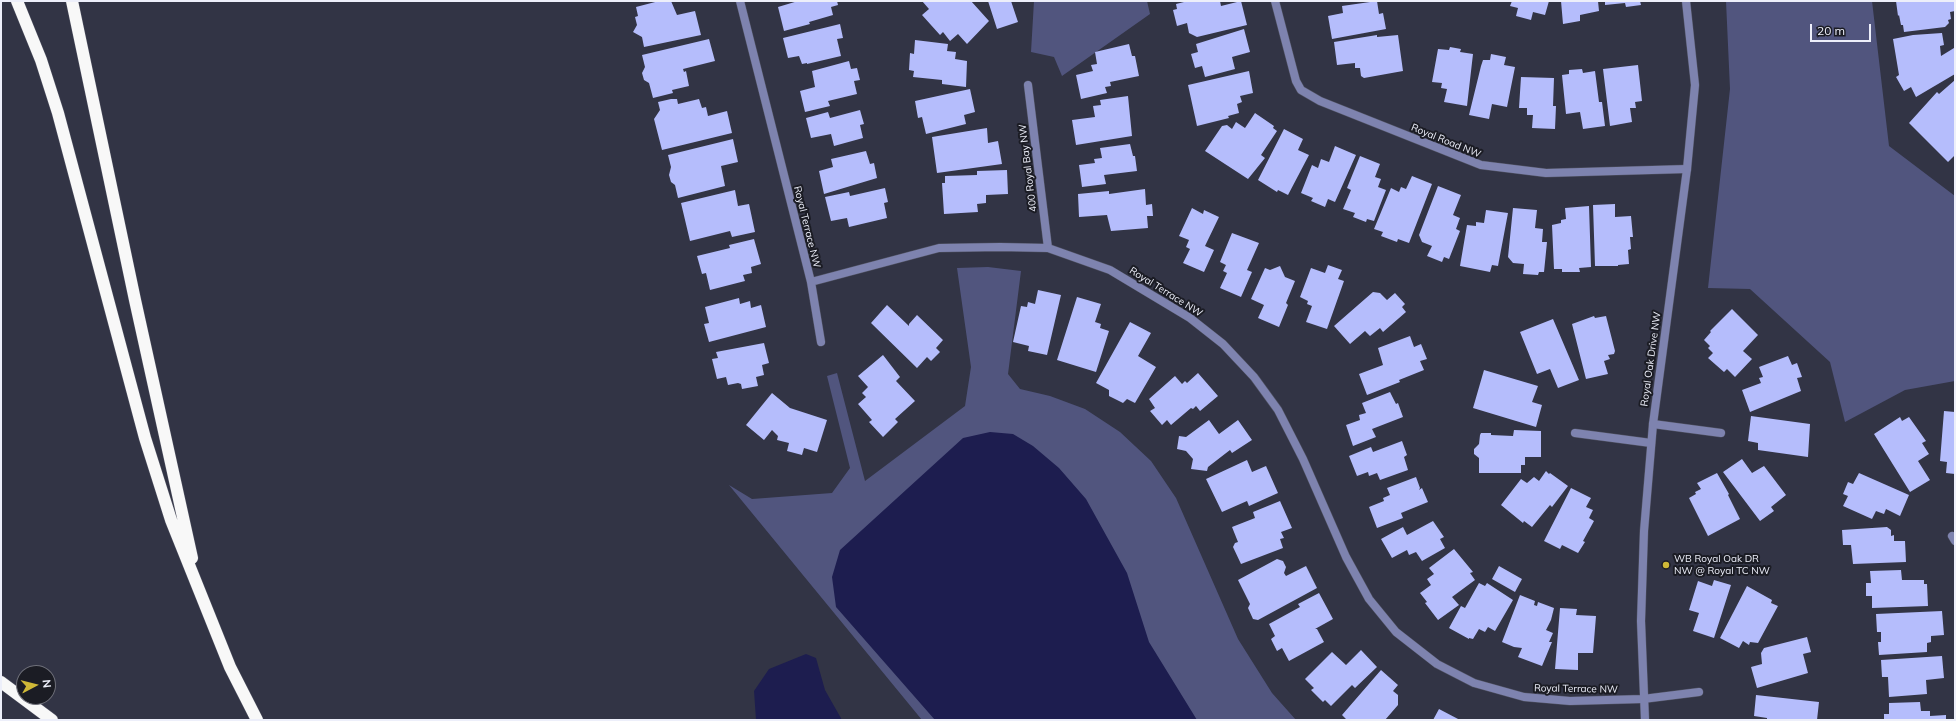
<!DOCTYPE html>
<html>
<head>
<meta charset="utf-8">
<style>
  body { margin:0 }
  #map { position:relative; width:1956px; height:721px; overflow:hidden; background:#323445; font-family:Mulish,sans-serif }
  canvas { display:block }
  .frame { position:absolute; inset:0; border:2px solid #edeffa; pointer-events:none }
  .north { position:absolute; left:16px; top:665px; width:40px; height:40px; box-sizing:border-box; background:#1b1c24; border:1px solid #6f707a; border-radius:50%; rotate:83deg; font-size:11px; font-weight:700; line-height:16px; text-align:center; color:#edeffa }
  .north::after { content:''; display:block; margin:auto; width:14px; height:18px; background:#cfb837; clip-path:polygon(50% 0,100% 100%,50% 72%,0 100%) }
  .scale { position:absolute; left:1810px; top:24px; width:61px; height:18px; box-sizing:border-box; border:2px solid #edeffa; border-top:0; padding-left:5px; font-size:12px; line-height:14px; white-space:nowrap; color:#edeffa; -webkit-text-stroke:3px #1b1c24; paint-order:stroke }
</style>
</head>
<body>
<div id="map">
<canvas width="1956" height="721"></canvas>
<div class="frame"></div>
<div class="north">N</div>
<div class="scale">20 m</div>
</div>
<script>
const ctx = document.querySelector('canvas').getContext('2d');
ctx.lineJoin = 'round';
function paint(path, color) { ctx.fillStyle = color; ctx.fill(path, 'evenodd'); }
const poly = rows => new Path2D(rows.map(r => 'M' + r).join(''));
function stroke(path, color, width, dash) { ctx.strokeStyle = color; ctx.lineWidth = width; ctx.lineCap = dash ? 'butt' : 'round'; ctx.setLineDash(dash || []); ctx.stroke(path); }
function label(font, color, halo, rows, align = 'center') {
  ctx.font = font + ' Mulish,sans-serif'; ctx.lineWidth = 4; ctx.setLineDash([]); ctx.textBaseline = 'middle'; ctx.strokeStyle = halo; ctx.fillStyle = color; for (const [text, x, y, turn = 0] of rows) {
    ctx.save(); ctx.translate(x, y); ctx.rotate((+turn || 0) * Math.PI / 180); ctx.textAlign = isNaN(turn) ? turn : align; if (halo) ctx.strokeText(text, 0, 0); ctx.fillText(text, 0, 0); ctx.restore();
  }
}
paint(poly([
  [1034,1,1147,1,1150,14,1062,76,1054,57,1031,52],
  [1726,1,1872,1,1889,146,1955,196,1955,381,1905,390,1845,422,1830,362,1750,289,1708,288,1730,89],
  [988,267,1021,271,1008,374,1020,389,1050,396,1085,409,1120,432,1151,461,1176,498,1238,639,1272,693,1296,720,922,720,729,485,752,499,832,493,850,468,827,376,837,373,865,481,965,406,971,367,957,268]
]), '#51557e');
paint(poly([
  [990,432,1013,434,1033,446,1059,468,1086,499,1127,573,1149,642,1197,720,935,720,836,607,832,577,840,550,963,438],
  [806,654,816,658,825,690,842,720,756,720,754,691,769,669]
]), '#1d1d4f');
paint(poly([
  [659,1,671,1,677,15,695,11,701,35,644,47,642,37,633,32,637,25,635,17,638,16,636,7],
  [798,1,837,1,838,5,831,7,833,15,809,22,810,24,784,31,778,7],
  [922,1,971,1,989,21,967,44,958,34,950,41,943,32,940,35,922,15,929,9],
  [988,1,1011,1,1018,22,997,29],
  [1188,1,1220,1,1221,6,1241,1,1247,25,1197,37,1189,33,1187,23,1177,26,1173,10,1177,9,1176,4],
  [1377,1,1379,14,1383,13,1386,29,1332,39,1328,16,1343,13,1342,6],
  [1512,1,1549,1,1545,15,1533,12,1531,20,1516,16,1518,8,1510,6],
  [1561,1,1598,1,1599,11,1580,15,1580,21,1563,24],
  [1605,1,1640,1,1641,5,1626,7,1625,3,1605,5],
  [1896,1,1955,1,1955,11,1950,12,1951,19,1948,20,1949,23,1945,27,1904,32,1903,25,1901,25,1899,15,1898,16],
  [840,24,843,38,837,39,841,56,807,64,807,63,802,64,799,56,788,58,783,38],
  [1244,29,1250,52,1232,57,1235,69,1205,77,1202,66,1195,68,1191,54,1198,52,1196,44],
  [1942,33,1944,45,1940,46,1941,56,1954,48,1955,74,1916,97,1911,87,1904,91,1896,77,1899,75,1893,39,1913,35],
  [1377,35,1377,37,1398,35,1403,71,1364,78,1361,76,1360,68,1355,68,1355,63,1337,65,1334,42],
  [709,39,715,61,683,69,684,72,686,71,689,86,672,90,673,93,653,98,649,83,644,80,642,73,645,67,642,55],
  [915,40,948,44,947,51,956,52,955,59,967,61,966,87,942,84,942,80,913,77,914,71,909,70,910,53,914,54],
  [1129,44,1132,56,1135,56,1139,76,1110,82,1111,86,1105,87,1107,93,1081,99,1076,75,1093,71,1091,65,1097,64,1095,52],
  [1450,47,1461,49,1460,52,1473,54,1467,106,1444,102,1447,89,1441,88,1442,83,1432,82,1438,49,1449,50],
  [1491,54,1506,57,1504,65,1515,67,1507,107,1492,104,1489,119,1469,115,1481,66,1483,60,1490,60],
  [849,61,851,69,857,68,860,80,854,81,857,94,828,101,830,106,805,112,800,91,815,87,812,71],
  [1638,65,1642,101,1635,102,1636,108,1630,108,1632,122,1610,126,1603,69],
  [1582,69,1583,73,1595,71,1599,102,1602,102,1605,126,1583,129,1580,112,1566,114,1562,75,1569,74,1569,70],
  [1249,71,1253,93,1240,96,1242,102,1237,104,1239,113,1228,116,1229,118,1197,126,1188,85],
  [1521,77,1554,78,1553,106,1556,106,1555,129,1532,128,1533,115,1527,115,1527,108,1519,108],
  [1955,80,1955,155,1948,162,1909,123,1937,92,1939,94],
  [970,89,975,112,964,115,966,124,926,134,922,117,918,118,915,101],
  [1128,96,1132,136,1076,145,1072,120,1095,117,1093,106,1101,105,1100,100],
  [671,99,677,99,678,104,699,99,702,108,706,107,708,116,727,111,732,133,662,150,654,119,660,110,658,102],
  [860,110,864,124,860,125,863,138,834,146,831,134,811,138,806,118,828,112,830,118],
  [1255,113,1274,126,1273,128,1277,131,1261,155,1265,158,1248,179,1205,151,1222,126,1227,125,1232,129,1236,122,1245,128],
  [987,128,988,143,998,141,1002,164,937,173,932,137],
  [1284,129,1303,139,1298,150,1309,155,1288,195,1278,190,1277,192,1258,180],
  [733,139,738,162,721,166,725,186,678,198,675,185,671,182,669,175,671,167,668,155],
  [1130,144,1133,156,1135,156,1137,171,1104,175,1106,184,1082,187,1079,165,1095,163,1094,159,1102,158,1100,148],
  [1335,146,1356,155,1335,202,1328,199,1325,207,1311,201,1313,198,1301,193,1312,165,1318,168,1321,159,1329,162],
  [866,151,870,164,874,163,877,178,824,194,819,171,833,167,831,159],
  [1360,156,1380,164,1375,177,1381,179,1378,187,1386,190,1374,221,1367,219,1366,222,1353,217,1355,213,1343,209,1351,190,1347,188],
  [1007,170,1008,194,986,195,986,203,977,204,978,212,944,214,942,183,945,183,945,176,977,175,977,171],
  [1412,176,1432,184,1409,243,1398,239,1397,242,1381,236,1383,232,1374,229,1391,188,1399,192,1401,187,1406,189],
  [1438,186,1461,195,1453,215,1460,218,1456,229,1460,231,1449,259,1444,257,1442,262,1427,256,1432,246,1422,242,1419,235],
  [885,188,888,202,884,203,887,218,849,227,847,218,831,221,825,197,849,192,850,196],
  [1145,189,1146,205,1152,204,1153,216,1147,216,1148,228,1111,231,1107,215,1079,217,1078,194,1109,191,1109,194],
  [735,190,738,206,749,204,755,232,732,237,730,231,690,241,681,203],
  [1615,204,1615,217,1631,216,1633,237,1630,237,1631,249,1628,250,1629,264,1618,265,1618,266,1595,266,1593,205],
  [1589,206,1591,267,1579,268,1580,272,1562,272,1562,269,1554,269,1552,225,1561,223,1561,220,1566,219,1565,208],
  [1192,208,1203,214,1204,210,1219,217,1205,246,1214,250,1204,272,1183,263,1190,249,1186,247,1189,240,1179,236],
  [1513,208,1537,210,1535,228,1543,229,1542,242,1547,242,1544,272,1539,272,1538,275,1523,274,1524,264,1513,263,1508,257],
  [1486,210,1508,213,1498,266,1492,265,1490,272,1460,266,1467,225,1476,226,1476,222,1484,223],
  [1232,233,1259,243,1247,270,1252,272,1241,297,1220,288,1227,273,1223,271,1226,265,1220,262],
  [754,239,761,264,751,267,752,273,743,275,745,281,710,290,706,273,702,274,697,256,730,248,729,245],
  [1328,265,1342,270,1338,279,1344,281,1327,329,1306,322,1312,306,1307,304,1308,301,1300,297,1311,268,1325,273],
  [1280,266,1285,277,1295,281,1286,303,1288,305,1279,327,1258,318,1264,305,1251,299,1265,268,1270,270],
  [1038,290,1061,295,1047,355,1028,351,1029,346,1013,342,1021,306,1027,307,1028,302,1035,304],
  [1373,292,1380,293,1387,300,1395,293,1405,304,1402,307,1406,312,1383,332,1380,328,1370,336,1365,331,1350,344,1334,326],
  [1077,297,1101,304,1095,322,1101,324,1100,328,1109,331,1096,372,1057,360],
  [739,298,740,304,750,301,751,308,761,305,766,327,709,342,704,324,709,323,705,307],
  [887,305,909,326,909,324,917,315,943,340,936,348,940,352,931,361,927,357,917,368,871,323],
  [1732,309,1758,335,1743,351,1752,359,1735,377,1727,369,1724,372,1708,358,1713,353,1708,348,1710,346,1704,340,1711,332,1710,331],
  [1594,316,1595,318,1606,316,1615,351,1614,354,1608,355,1610,359,1604,361,1608,374,1586,379,1572,324],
  [1553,319,1579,380,1558,388,1550,369,1537,374,1520,332],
  [1130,322,1151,333,1138,356,1156,367,1135,403,1127,399,1123,403,1109,396,1109,390,1096,383],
  [1410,336,1414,347,1421,344,1427,359,1420,361,1424,370,1399,380,1400,382,1367,395,1359,374,1383,365,1378,348],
  [764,343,769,363,762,365,764,375,756,377,758,386,742,389,741,384,738,383,728,385,726,377,717,379,712,359,718,358,716,352],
  [883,355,900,377,896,381,915,401,895,419,898,422,883,437,869,422,872,420,858,404,866,397,862,393,868,387,858,376],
  [1788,356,1792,365,1797,363,1802,377,1797,378,1801,391,1750,412,1742,390,1761,383,1759,378,1763,377,1759,367],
  [1484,370,1538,386,1532,402,1542,405,1536,427,1473,408],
  [1198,373,1218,396,1200,411,1196,406,1193,409,1191,408,1171,425,1167,420,1162,425,1150,411,1155,408,1149,399,1175,376,1182,384,1185,381,1187,383],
  [1390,392,1396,404,1398,403,1403,417,1372,429,1376,437,1353,446,1346,425,1360,420,1359,415,1366,413,1362,403],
  [772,393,790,408,827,420,817,452,804,448,802,455,787,451,789,443,777,440,778,436,772,430,764,440,746,425],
  [1944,411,1955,412,1955,474,1946,473,1947,462,1940,461],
  [1751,416,1810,424,1808,457,1758,450,1758,443,1748,441],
  [1900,417,1902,421,1909,417,1926,441,1922,443,1929,454,1918,461,1930,480,1910,492,1874,434],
  [1209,420,1219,434,1238,420,1252,440,1232,453,1230,450,1208,467,1207,471,1191,469,1193,459,1186,451,1177,449,1179,436,1186,437],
  [1514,430,1541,431,1541,457,1525,457,1525,465,1521,465,1521,473,1479,473,1479,458,1474,454,1474,449,1479,444,1480,435,1481,433,1491,433,1491,435,1513,436],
  [1402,441,1407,455,1404,457,1408,470,1380,480,1377,473,1369,476,1368,472,1357,476,1349,456,1371,447,1373,452],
  [1742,459,1752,473,1764,466,1786,495,1771,507,1774,511,1760,521,1723,472],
  [1247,460,1252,472,1266,466,1278,493,1249,506,1247,501,1222,512,1206,479],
  [1546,471,1549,474,1550,473,1568,486,1552,507,1550,505,1532,527,1524,521,1523,523,1501,505,1521,479,1527,483,1534,477,1539,481],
  [1717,473,1729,494,1728,495,1740,519,1708,536,1689,498,1696,494,1695,492,1701,489,1697,483],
  [1859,473,1909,495,1900,516,1886,509,1884,514,1876,511,1872,519,1843,506,1848,496,1843,494,1848,482,1853,484],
  [1416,477,1420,488,1419,490,1422,488,1428,502,1401,513,1403,518,1377,528,1369,507,1384,501,1383,498,1390,495,1387,488],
  [1571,488,1591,498,1586,507,1593,510,1589,518,1594,521,1583,541,1585,542,1578,553,1562,545,1560,549,1544,541],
  [1280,501,1292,528,1281,532,1284,538,1280,539,1283,548,1241,564,1233,547,1235,543,1238,542,1232,527,1255,518,1253,512],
  [1433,521,1444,537,1440,539,1445,548,1422,561,1416,552,1409,555,1407,550,1392,558,1381,539,1403,527,1407,535],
  [1887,527,1891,530,1891,536,1894,535,1894,541,1905,541,1906,562,1853,564,1851,545,1843,545,1842,530],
  [1454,549,1473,572,1470,573,1475,580,1452,597,1459,605,1438,620,1425,603,1427,602,1420,593,1431,585,1427,579,1434,574,1429,568],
  [1277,559,1283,561,1286,567,1284,573,1286,576,1306,566,1317,588,1258,620,1253,619,1248,608,1250,604,1238,580],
  [1499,566,1522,579,1515,592,1492,579],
  [1901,570,1902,580,1924,580,1924,584,1927,584,1928,606,1872,608,1872,596,1866,596,1866,583,1871,583,1870,571],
  [1714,580,1731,585,1714,638,1693,631,1699,613,1689,610,1698,581,1712,586],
  [1479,583,1485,586,1487,583,1513,600,1495,631,1488,627,1485,632,1479,629,1473,639,1469,638,1469,639,1449,628,1461,606,1465,608],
  [1747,586,1772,600,1771,603,1778,606,1758,643,1750,642,1749,645,1743,641,1739,648,1720,638],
  [1319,593,1333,619,1315,629,1317,629,1324,642,1289,661,1282,648,1277,651,1271,639,1275,636,1269,624,1300,607,1298,604],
  [1520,595,1535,601,1534,605,1537,606,1538,602,1554,608,1551,620,1546,630,1553,633,1549,642,1552,642,1542,666,1518,657,1522,648,1514,647,1502,642],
  [1560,608,1577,609,1576,615,1596,616,1593,653,1578,653,1578,670,1555,669],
  [1942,611,1944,635,1931,636,1931,642,1927,643,1927,652,1879,655,1878,642,1881,642,1881,632,1877,632,1876,614],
  [1807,637,1811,652,1803,654,1808,673,1757,688,1751,667,1762,664,1761,653,1764,648],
  [1361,650,1377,667,1355,688,1352,685,1331,706,1325,700,1323,702,1311,690,1314,688,1305,679,1332,652,1346,665],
  [1942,656,1944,678,1926,680,1927,694,1889,697,1888,677,1882,677,1881,660],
  [1381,670,1398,685,1393,691,1398,695,1398,705,1385,720,1347,720,1342,715],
  [1756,695,1819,702,1817,720,1767,720,1767,718,1754,716],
  [1920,702,1921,711,1930,711,1930,716,1946,715,1946,720,1884,720,1884,714,1889,714,1889,703],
  [1439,709,1460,720,1433,720]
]), '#b5bdfc');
const minor = poly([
  [740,1,811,282,939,248,1000,247,1048,248,1110,270,1190,318,1223,344,1254,377,1278,410,1303,459,1346,557,1369,599,1396,632,1437,664,1474,683,1524,697,1570,701,1643,699,1699,692],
  [1275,1,1296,81,1301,90,1320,101,1481,165,1546,173,1687,169],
  [1028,85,1048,248],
  [811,282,821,342],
  [1653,424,1721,433],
  [1575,433,1651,443],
  [1952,536,1955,541]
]);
const tertiary = poly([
  [1645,720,1641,621,1644,531,1653,424,1687,169,1695,85,1686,1]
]);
const motorway = poly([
  [17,1,41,60,58,113,145,438,171,520,230,667,257,720],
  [72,1,135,300,192,558],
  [1,682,52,720]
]);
stroke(minor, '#505262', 9);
stroke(tertiary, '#505262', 9);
stroke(motorway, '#505262', 13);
stroke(minor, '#7e83af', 8);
stroke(tertiary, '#7e83af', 8);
stroke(motorway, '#f8f8f8', 12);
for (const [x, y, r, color] of [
  [1666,565,4,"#cfb837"]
]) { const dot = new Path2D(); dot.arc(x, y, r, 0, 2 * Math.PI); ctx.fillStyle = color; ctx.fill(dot); stroke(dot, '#1b1c24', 1.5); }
label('10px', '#edeffa', '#1b1c24', [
  ["Royal Road NW",1446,141,22],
  ["400 Royal Bay NW",1028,168,-97],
  ["Royal Terrace NW",807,227,76],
  ["Royal Terrace NW",1166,292,32],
  ["Royal Oak Drive NW",1651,359,-82],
  ["Royal Terrace NW",1576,689,1]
]);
label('10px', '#edeffa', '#1b1c24', [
  ["WB Royal Oak DR",1674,559],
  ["NW @ Royal TC NW",1674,571]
], 'left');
</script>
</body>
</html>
